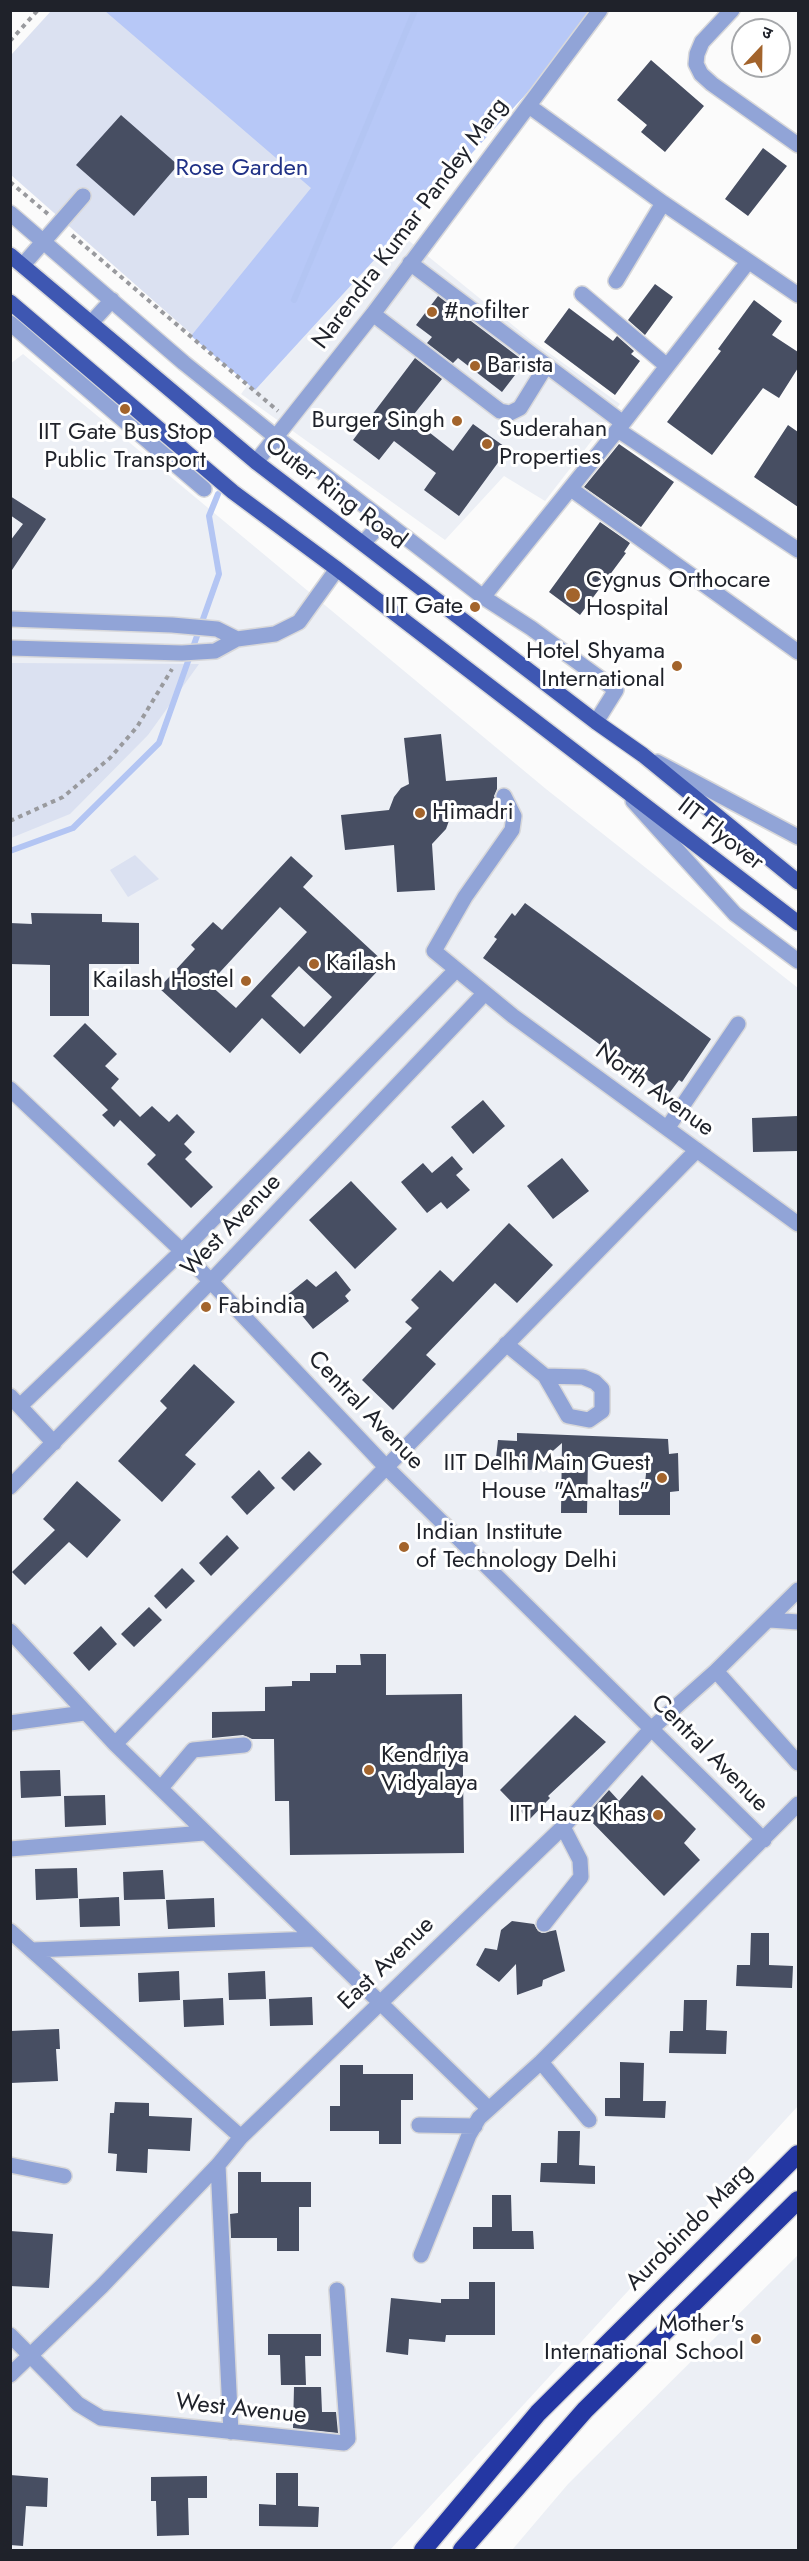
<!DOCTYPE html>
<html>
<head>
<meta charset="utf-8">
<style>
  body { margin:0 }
  #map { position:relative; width:809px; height:2561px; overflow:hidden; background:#fbfbfb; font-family:Jost,"Noto Sans Devanagari",sans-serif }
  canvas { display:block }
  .frame { position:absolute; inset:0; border:12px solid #1f222a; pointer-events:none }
  .north { position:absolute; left:731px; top:18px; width:60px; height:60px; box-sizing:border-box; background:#fff; border:2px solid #a5a7aa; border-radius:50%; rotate:22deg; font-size:16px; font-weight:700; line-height:24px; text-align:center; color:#1f222a }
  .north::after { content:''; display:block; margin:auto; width:21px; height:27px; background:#a3642c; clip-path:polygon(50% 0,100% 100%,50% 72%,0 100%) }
</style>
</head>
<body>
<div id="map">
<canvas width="809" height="2561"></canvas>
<div class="frame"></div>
<div class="north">उ</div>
</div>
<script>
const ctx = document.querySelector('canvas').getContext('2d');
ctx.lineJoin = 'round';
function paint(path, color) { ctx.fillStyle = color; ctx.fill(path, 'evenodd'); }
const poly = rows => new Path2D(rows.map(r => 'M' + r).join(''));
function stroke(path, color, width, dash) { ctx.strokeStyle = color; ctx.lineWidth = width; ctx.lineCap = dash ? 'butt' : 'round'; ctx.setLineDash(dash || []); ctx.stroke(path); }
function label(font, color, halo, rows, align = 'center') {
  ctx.font = font + ' Jost,sans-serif'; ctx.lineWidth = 6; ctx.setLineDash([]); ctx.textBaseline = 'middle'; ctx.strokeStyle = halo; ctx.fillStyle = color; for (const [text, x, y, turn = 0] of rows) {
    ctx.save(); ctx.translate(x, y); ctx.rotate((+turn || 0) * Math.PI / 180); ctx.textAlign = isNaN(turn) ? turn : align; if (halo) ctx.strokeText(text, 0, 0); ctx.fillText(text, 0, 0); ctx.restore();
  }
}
paint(poly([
  [376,214,531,340,620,404,545,501,504,476,445,540,241,394],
  [23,354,546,789,798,988,798,2106,390,2550,11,2550,10,364],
  [798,2255,798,2550,512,2550,568,2484]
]), '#eceff5');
paint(poly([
  [51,11,602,11,255,390,11,175,11,55],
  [11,663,199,664,148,735,70,814,11,838],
  [135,855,159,879,128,897,110,870]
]), '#dbe1f1');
paint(poly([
  [105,11,602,11,255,390,191,336,311,188]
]), '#b7c8f7');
stroke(poly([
  [294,300,415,10],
  [10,851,73,828,159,743,219,574,209,516,218,494]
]), '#b3c5f3', 6);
paint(poly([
  [651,60,704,106,665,152,641,132,647,125,617,100],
  [121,115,178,165,134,216,76,165],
  [763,148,787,166,748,216,725,199],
  [655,284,673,297,645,335,628,320],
  [438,296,525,362,502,392,458,358,453,363,427,343,432,337,416,325],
  [754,300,782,321,772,335,798,352,798,368,779,398,763,388,712,455,667,422,721,351,718,349],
  [569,308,613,341,617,336,634,351,631,354,640,361,615,395,544,342],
  [415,358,442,379,411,418,453,451,473,424,508,449,459,516,424,490,436,473,394,441,379,460,353,440],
  [788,425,798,432,798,507,754,477],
  [619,444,674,482,641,527,584,487],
  [10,496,46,519,10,573,10,541,23,524,10,515],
  [600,522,630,543,624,552,626,553,580,615,549,592],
  [441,734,446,781,497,777,497,789,494,796,499,812,451,815,446,829,432,844,435,890,397,892,394,845,345,850,341,815,389,810,394,797,401,788,409,784,404,738],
  [291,856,313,876,303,887,385,963,300,1054,262,1018,230,1053,159,988,195,949,191,945,213,922,222,930],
  [280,907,307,932,236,1008,209,984],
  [299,966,332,997,304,1027,271,996],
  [525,903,711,1039,682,1082,679,1080,668,1095,483,958,497,939,494,937,512,913,515,916],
  [31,913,102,914,102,922,139,923,139,964,89,964,89,1016,50,1016,50,965,10,964,10,923,32,924],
  [85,1023,117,1054,105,1066,119,1079,111,1088,140,1117,152,1106,169,1122,177,1114,195,1132,184,1144,192,1152,185,1159,213,1187,191,1208,147,1164,156,1155,120,1120,114,1127,102,1115,108,1110,53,1056],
  [483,1100,505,1126,473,1154,451,1127],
  [798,1116,798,1151,753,1152,752,1118],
  [452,1156,463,1169,456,1175,470,1190,447,1209,441,1202,427,1213,401,1182,423,1163,432,1173],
  [562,1158,589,1191,553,1219,527,1186],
  [351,1181,397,1229,355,1269,309,1220],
  [509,1223,553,1265,517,1303,495,1283,426,1355,436,1364,393,1410,362,1380,412,1328,405,1322,419,1308,411,1300,440,1270,453,1282],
  [336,1271,351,1290,345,1296,349,1301,313,1329,286,1296,307,1279,316,1287],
  [194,1364,235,1402,185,1455,196,1464,162,1502,118,1461,167,1408,160,1401],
  [517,1433,668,1439,669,1454,678,1453,679,1491,670,1492,670,1515,619,1515,619,1492,644,1491,646,1474,643,1456,588,1457,587,1513,561,1513,562,1443,531,1470,495,1467,498,1440,517,1441],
  [309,1451,322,1464,294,1491,281,1478],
  [259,1470,275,1488,247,1515,231,1497],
  [77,1481,121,1520,87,1558,69,1542,25,1585,12,1572,55,1530,43,1519],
  [227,1535,239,1548,211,1576,199,1563],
  [182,1568,195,1581,166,1609,154,1596],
  [149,1607,162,1620,134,1647,121,1634],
  [101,1626,117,1644,89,1671,73,1653],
  [360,1654,386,1654,386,1695,462,1694,464,1853,290,1855,289,1801,275,1801,274,1739,252,1739,243,1735,212,1738,212,1712,265,1711,265,1687,292,1686,292,1681,310,1681,310,1673,336,1673,336,1665,361,1665],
  [575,1715,606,1742,548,1796,550,1798,529,1820,500,1790],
  [60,1770,61,1796,21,1798,20,1771],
  [642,1775,696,1829,684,1843,700,1860,664,1896,586,1816,609,1790,619,1801],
  [105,1795,106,1825,65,1827,64,1796],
  [77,1868,78,1898,36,1900,35,1869],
  [163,1870,165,1899,124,1900,123,1872],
  [119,1897,120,1926,80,1927,79,1899],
  [214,1898,215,1927,168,1929,166,1900],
  [512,1921,534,1924,538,1931,542,1933,556,1930,565,1971,543,1980,542,1986,517,1995,516,1964,499,1982,476,1965,485,1948,497,1950,501,1930],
  [751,1933,769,1933,769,1965,793,1966,792,1988,736,1986,737,1965,750,1965],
  [179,1971,180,2000,139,2002,138,1973],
  [265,1971,266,1999,229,2000,228,1973],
  [312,1997,313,2025,270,2026,269,1999],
  [223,1998,224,2025,184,2027,183,2000],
  [684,2000,707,2000,706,2030,727,2031,726,2054,669,2053,670,2031,683,2031],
  [59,2029,60,2049,56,2049,58,2081,10,2083,10,2031],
  [620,2062,644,2063,643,2101,666,2101,665,2118,605,2116,605,2098,620,2098],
  [340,2065,363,2065,363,2074,413,2074,413,2100,401,2100,401,2144,379,2144,379,2131,330,2131,330,2106,340,2106],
  [115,2102,149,2103,149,2116,192,2118,190,2151,148,2149,147,2173,116,2171,117,2154,108,2153,110,2113,114,2113],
  [558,2131,580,2131,579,2165,595,2166,595,2184,540,2182,541,2163,557,2163],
  [238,2172,261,2172,261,2182,311,2182,311,2207,299,2207,299,2251,277,2251,277,2238,231,2238,230,2214,238,2213],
  [492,2195,511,2195,512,2231,533,2231,534,2249,473,2249,473,2227,492,2227],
  [10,2231,53,2234,49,2288,10,2286],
  [469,2282,495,2282,495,2335,446,2335,445,2342,409,2339,408,2355,386,2352,391,2298,441,2303,441,2299,469,2299],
  [268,2334,321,2334,321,2356,305,2356,306,2385,281,2385,280,2355,268,2355],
  [294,2387,321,2387,322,2412,336,2412,338,2433,293,2428],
  [276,2473,298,2473,298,2506,319,2507,318,2527,259,2526,259,2504,276,2505],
  [10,2475,48,2478,47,2507,26,2506,23,2546,10,2545],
  [207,2476,207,2498,188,2498,189,2535,157,2536,156,2501,151,2501,151,2477]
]), '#474e62');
const minor = poly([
  [732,10,702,42,697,54,696,64,701,74,712,84,798,145],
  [529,106,663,203,798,295],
  [10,213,184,363,277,438,483,597,531,628,616,690,596,722],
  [410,263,623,423],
  [23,265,83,196],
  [616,281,663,203],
  [582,294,667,366],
  [373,314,500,411,510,413,520,408,546,366],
  [10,323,204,489],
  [91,323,112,300],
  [618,430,798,550],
  [256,462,373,314,600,10],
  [571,489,798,652],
  [363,543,384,521],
  [483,597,623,423,748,262],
  [10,619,172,625,217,629,237,639],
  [10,648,182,653,215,651,237,639,275,634,299,622,337,569],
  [657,762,798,837],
  [504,796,514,816,512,830,465,897,434,951,513,1016,798,1224],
  [633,801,735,914,798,961],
  [10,1089,182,1251,386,1467,764,1840],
  [668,1127,738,1024],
  [506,1344,545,1376,583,1377,595,1382,602,1389,602,1411,589,1420,568,1416,545,1376],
  [10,1396,54,1443],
  [20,1406,182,1251,456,970],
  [10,1487,211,1281,484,994],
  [770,1620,798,1622],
  [10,1631,115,1744,488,2108],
  [716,1671,798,1763],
  [10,1723,84,1713],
  [115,1744,697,1150],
  [161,1788,193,1750,244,1745],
  [10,1849,204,1833],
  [544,1924,581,1877,580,1860,563,1827],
  [10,1931,241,2137],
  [32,1950,313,1939],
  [541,2062,589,2120],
  [419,2125,475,2126],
  [10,2165,64,2176],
  [218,2165,231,2432],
  [421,2255,469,2135,479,2118,541,2062,798,1804],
  [10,2335,78,2404,101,2418,344,2443,348,2439,337,2290],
  [10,2375,102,2286,218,2165,241,2137,563,1827,652,1728,716,1671,798,1590]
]);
const major = poly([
  [10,255,256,462,596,722,643,755,798,882],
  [10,302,233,492,337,569,798,923]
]);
const highway = poly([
  [423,2550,538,2413,798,2154],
  [462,2550,585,2410,798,2200]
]);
stroke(minor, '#d8d8da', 18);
stroke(major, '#d8d8da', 18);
stroke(highway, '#d8d8da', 21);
stroke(poly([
  [10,41,38,10],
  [10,182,48,214],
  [72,235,278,411],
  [10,821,63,797,110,758,137,727,172,669]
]), '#999a9e', 4, [4.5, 4.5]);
stroke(minor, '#91a4d7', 15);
stroke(major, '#3e57b2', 15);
stroke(highway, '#2437a3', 18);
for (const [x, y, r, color] of [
  [432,312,6,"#a3642c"],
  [475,366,6,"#a3642c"],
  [125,409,6,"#a3642c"],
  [457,421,6,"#a3642c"],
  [487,444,6,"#a3642c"],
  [573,595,8,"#a3642c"],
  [475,607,6,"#a3642c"],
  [677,666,6,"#a3642c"],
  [420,813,6,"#a3642c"],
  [314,964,6,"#a3642c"],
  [246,981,6,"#a3642c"],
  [206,1307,6,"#a3642c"],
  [662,1478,6,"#a3642c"],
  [404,1547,6,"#a3642c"],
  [369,1770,6,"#a3642c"],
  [658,1815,6,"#a3642c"],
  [756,2339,6,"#a3642c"]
]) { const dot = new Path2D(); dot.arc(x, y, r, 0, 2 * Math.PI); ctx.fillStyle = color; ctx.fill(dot); stroke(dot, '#fff', 2); }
label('24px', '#203186', '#fff', [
  ["Rose Garden",242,169]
]);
label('24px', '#1f222a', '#fff', [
  ["Narendra Kumar Pandey Marg",411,224,-53],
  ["Outer Ring Road",335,494,37],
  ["IIT Flyover",720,835,38],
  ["North Avenue",654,1091,36],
  ["West Avenue",232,1226,-46],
  ["Central Avenue",365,1411,46],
  ["Central Avenue",709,1754,45],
  ["East Avenue",387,1964,-44],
  ["Aurobindo Marg",690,2228,-45],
  ["West Avenue",241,2410,6]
]);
label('24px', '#1f222a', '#fff', [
  ["#nofilter",444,312],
  ["Barista",487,366],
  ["Burger Singh",445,421,"right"],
  ["Suderahan",499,430],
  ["Properties",499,458],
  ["IIT Gate Bus Stop",125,433,"center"],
  ["Public Transport",125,461,"center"],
  ["Cygnus Orthocare",586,581],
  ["Hospital",586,609],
  ["IIT Gate",463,607,"right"],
  ["Hotel Shyama",665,652,"right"],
  ["International",665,680,"right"],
  ["Himadri",432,813],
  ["Kailash",326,964],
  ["Kailash Hostel",234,981,"right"],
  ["Fabindia",218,1307],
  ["IIT Delhi Main Guest",650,1464,"right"],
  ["House \"Amaltas\"",650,1492,"right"],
  ["Indian Institute",416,1533],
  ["of Technology Delhi",416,1561],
  ["Kendriya",381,1756],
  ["Vidyalaya",381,1784],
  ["IIT Hauz Khas",646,1815,"right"],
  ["Mother's",744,2325,"right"],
  ["International School",744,2353,"right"]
], 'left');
</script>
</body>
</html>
